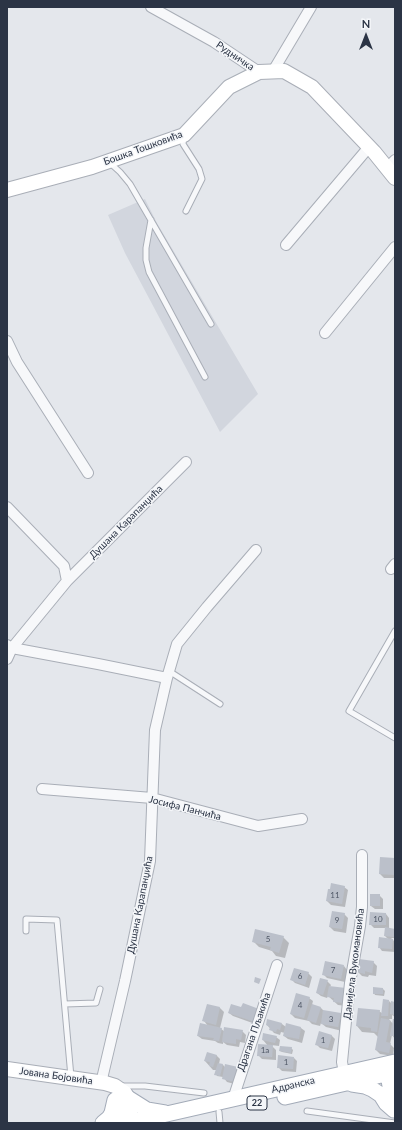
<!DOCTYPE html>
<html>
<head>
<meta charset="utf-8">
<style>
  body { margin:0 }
  #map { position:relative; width:402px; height:1130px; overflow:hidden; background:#e4e7ec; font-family:Lato,sans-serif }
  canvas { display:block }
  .frame { position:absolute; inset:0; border:8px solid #2b3445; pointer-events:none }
  .north { position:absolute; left:346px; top:16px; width:40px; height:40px; -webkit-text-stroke:3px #f4f6f9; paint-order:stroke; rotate:0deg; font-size:11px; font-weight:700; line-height:16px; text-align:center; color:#2b3445 }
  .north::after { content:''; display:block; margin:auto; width:14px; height:18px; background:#2b3445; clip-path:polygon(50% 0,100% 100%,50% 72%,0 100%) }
</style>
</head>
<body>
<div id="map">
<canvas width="402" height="1130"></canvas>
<div class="frame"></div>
<div class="north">N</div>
</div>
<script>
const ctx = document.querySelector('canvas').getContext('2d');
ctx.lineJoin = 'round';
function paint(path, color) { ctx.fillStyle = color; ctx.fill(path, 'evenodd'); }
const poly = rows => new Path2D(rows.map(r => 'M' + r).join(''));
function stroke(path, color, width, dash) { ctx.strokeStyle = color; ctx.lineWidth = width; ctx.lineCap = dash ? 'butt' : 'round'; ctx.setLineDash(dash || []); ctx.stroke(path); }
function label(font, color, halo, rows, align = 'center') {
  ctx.font = font + ' Lato,sans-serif'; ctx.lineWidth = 3; ctx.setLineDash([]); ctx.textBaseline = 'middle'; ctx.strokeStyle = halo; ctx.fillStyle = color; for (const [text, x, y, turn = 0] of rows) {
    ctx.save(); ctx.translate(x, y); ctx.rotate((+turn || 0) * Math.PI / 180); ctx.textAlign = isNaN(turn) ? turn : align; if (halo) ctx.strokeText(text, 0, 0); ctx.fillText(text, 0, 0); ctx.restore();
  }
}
paint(poly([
  [145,199,157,223,258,394,220,432,125,253,108,215]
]), '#d2d6de');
paint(poly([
  [395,859,395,878,384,878,380,874],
  [344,887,348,890,345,907,331,905,327,901],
  [379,895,383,899,383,909,375,909,371,906],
  [344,914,348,918,346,933,334,931,330,927],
  [386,914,389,918,389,929,395,930,395,938,391,938,395,942,395,952,382,951,379,947,388,939,385,936,386,928,374,928,370,924],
  [283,937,289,943,285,958,276,956,272,951,259,947,253,941],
  [373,962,377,966,376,976,369,975,368,977,362,976,358,972],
  [344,966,347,970,345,982,327,978,323,974],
  [308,973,312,977,309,988,295,983,292,980],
  [327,981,331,985,330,987,347,1006,338,1005,328,996,327,998,321,996,317,993],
  [383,989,385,991,384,996,375,995,374,993],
  [309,998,313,1001,312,1005,321,1008,324,1011,340,1014,344,1018,342,1031,326,1027,321,1023,320,1026,312,1024,309,1021,295,1018,291,1014],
  [389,1001,392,1004,395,1003,395,1017,392,1015,392,1019,389,1019,393,1024,395,1020,395,1039,392,1035,390,1044,394,1048,393,1056,380,1054,376,1050,378,1037,374,1033,362,1032,357,1026,379,1011,383,1014],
  [208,1005,220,1008,224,1012,220,1028,225,1032,242,1031,246,1035,245,1043,240,1042,239,1047,227,1045,223,1042,223,1044,218,1043,215,1041,202,1039,198,1036,208,1026,204,1021],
  [232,1005,258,1025,233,1016,229,1013],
  [268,1020,282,1024,286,1027,301,1028,305,1031,302,1043,288,1039,284,1036,285,1033,281,1032,280,1035,274,1033,267,1025],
  [263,1034,276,1037,280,1040,279,1046,271,1045,276,1050,276,1060,262,1059,258,1055,268,1046,263,1040],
  [331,1035,335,1039,332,1051,320,1048,316,1044],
  [291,1048,293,1050,292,1054,282,1052,280,1051],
  [216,1055,220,1059,219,1064,223,1065,226,1068,238,1068,241,1072,238,1085,227,1082,223,1077,217,1076,216,1074,217,1070,213,1070,205,1061],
  [294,1058,297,1061,296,1072,282,1071,278,1067]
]), '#0003');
paint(poly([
  [380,857,395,858,395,875,379,874],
  [331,883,345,886,342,904,326,901,328,889,330,889],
  [370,894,380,894,380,906,370,906],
  [332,911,345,913,342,929,329,927],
  [370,912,386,913,386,925,369,925],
  [385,927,395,929,394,937,384,936],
  [255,929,284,936,279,953,270,950,271,947,252,942],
  [379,937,393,939,392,949,378,948],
  [359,959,374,961,372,973,365,971,365,974,357,972],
  [325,961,344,965,341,979,322,975],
  [294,968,309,972,305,985,290,980],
  [255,977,261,979,259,984,254,982],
  [320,978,328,980,323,995,316,993],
  [329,986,346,988,344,1003,333,1002,334,998,327,997],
  [373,987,383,988,383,994,373,994],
  [296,993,310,997,304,1018,290,1014],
  [383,999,389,1000,388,1016,381,1016],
  [391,1001,395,1002,395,1015,390,1014],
  [243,1003,259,1009,255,1022,228,1013,231,1004,241,1007],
  [207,1004,220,1007,216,1025,202,1021],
  [312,1004,321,1007,316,1023,307,1020],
  [358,1008,380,1010,377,1032,371,1031,371,1028,356,1026],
  [323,1010,341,1013,338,1027,321,1024],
  [381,1018,390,1020,386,1042,391,1043,389,1053,375,1050],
  [267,1019,282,1023,280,1030,277,1029,276,1032,269,1030,270,1027,266,1025],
  [393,1019,395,1019,395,1036,390,1036],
  [200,1023,222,1028,219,1041,213,1040,214,1038,197,1036],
  [286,1023,301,1027,299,1039,283,1036],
  [224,1027,243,1030,241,1040,236,1039,236,1044,222,1042],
  [319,1031,332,1035,328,1048,315,1045],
  [263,1033,277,1036,275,1043,262,1040],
  [258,1044,273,1045,272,1057,257,1056],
  [280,1046,292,1047,291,1053,279,1051],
  [207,1052,217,1055,213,1067,209,1066,210,1062,204,1061],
  [278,1055,294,1057,293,1069,277,1068],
  [218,1063,223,1064,220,1076,214,1075],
  [225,1064,238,1067,235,1082,222,1079]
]), '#bbc0ca');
const lane = poly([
  [184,136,183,144,199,169,202,179,186,211],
  [110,163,120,172,130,184,211,324],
  [151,220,146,248,146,260,149,272,205,377],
  [395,631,349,711,395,738],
  [169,671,220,704],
  [26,931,26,919,57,920,71,1077],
  [65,1004,96,1003,100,989],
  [121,1086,145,1086,204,1093],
  [307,1111,395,1123],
  [219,1112,220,1123]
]);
const street = poly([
  [151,7,214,42,259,72],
  [273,71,311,7],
  [387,168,395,160],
  [286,245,369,147],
  [325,333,395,247],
  [7,341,17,362,88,473],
  [7,507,64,566,67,581,12,648,98,664,167,678,155,730,150,861,125,981,101,1083],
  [391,569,395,564],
  [67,581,186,462],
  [7,645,12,648,7,659],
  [167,678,177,644,207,607,256,550],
  [42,789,152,798,258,826,302,819],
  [344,1073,342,1062,345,1031,350,983,360,926,362,907,362,855],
  [233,1099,277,965]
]);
const secondary = poly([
  [7,190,92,167,184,135,229,87,259,72,284,71,312,87,374,152,395,178],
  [7,1069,105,1083,115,1086,125,1093,128,1098,132,1123],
  [115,1101,119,1123]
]);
const primary = poly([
  [390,1065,388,1074,394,1110],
  [352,1084,365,1086,372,1089,381,1095,386,1103,394,1110],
  [285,1097,390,1073],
  [128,1098,147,1110,165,1113],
  [103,1123,109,1118,112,1113,115,1100],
  [127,1123,395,1062]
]);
stroke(lane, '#a9aeb7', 7);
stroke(street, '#a9aeb7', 12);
stroke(secondary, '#a9aeb7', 16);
stroke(primary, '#a3abb8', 17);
stroke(lane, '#f7f8fa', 5);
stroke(street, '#f7f8fa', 10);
stroke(secondary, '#fff', 14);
stroke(primary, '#fff', 15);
label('8px', '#4f5766', null, [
  ["11",335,895],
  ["10",378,919],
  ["9",337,920],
  ["5",268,939],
  ["7",333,970],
  ["6",300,976],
  ["4",300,1005],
  ["3",331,1019],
  ["1",323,1040],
  ["1a",265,1050],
  ["1",286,1062]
]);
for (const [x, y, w] of [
  [257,1103,20]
]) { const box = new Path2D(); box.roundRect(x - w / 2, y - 7, w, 14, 3); ctx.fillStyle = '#f4f6f9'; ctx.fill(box); stroke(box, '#2b3445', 1); }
label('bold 9px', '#2b3445', null, [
  ["22",257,1103]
]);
label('10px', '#2b3445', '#f4f6f9', [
  ["Рудничка",235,56,34],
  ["Бошка Тошковића",143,148,-20],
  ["Душана Карапанџића",126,522,-45],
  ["Јосифа Панчића",185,808,14],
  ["Душана Карапанџића",140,905,-79],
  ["Данијела Вукомановића",354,964,-83],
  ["Драгана Пљакића",254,1032,-71],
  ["Јована Бојовића",56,1076,8],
  ["Адранска",293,1085,-13]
]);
</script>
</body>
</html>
